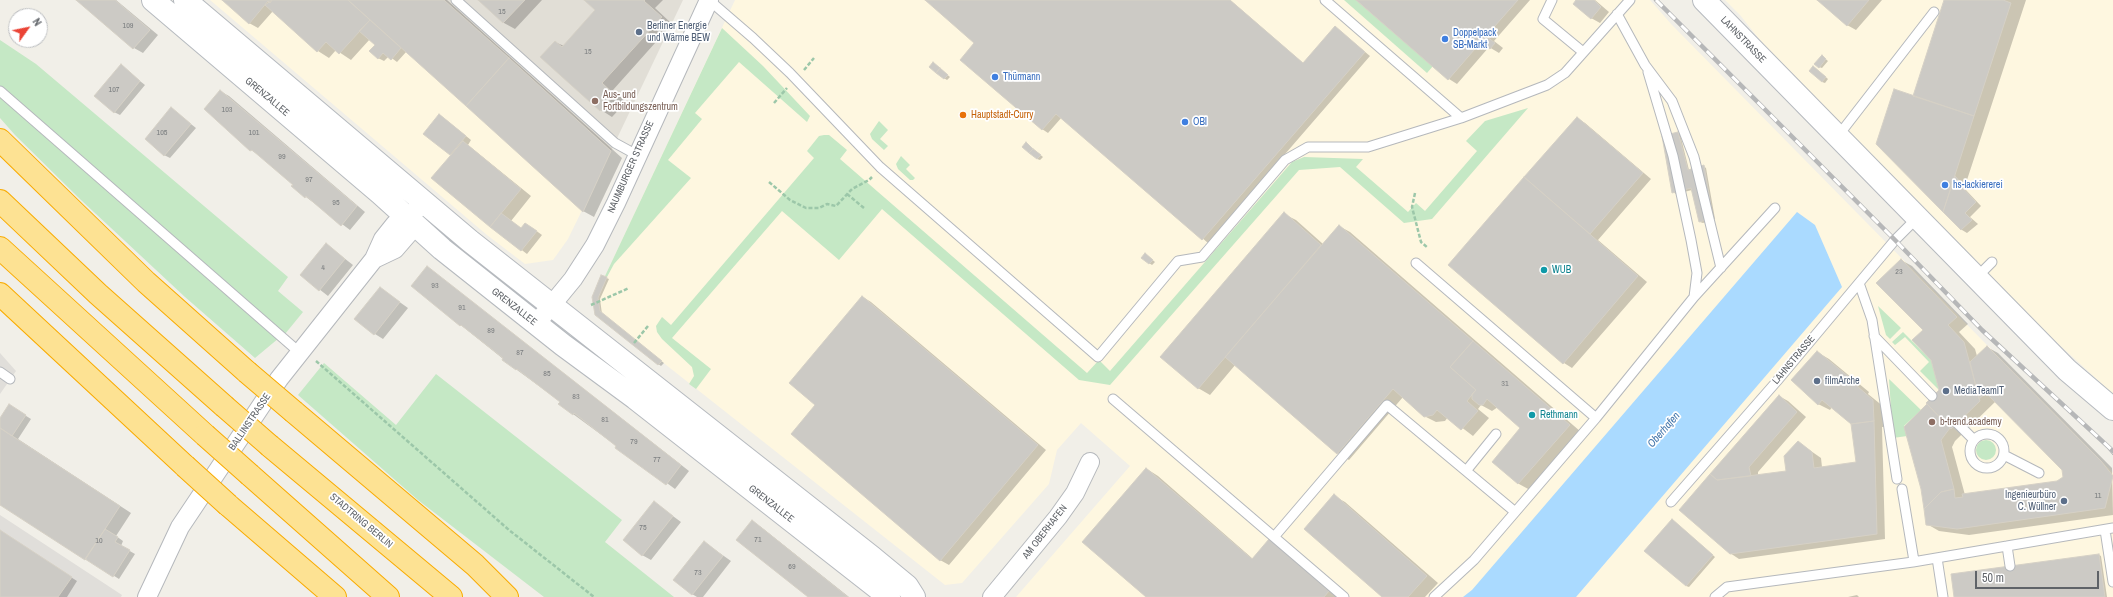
<!DOCTYPE html>
<html>
<head>
<meta charset="utf-8">
<style>
  body { margin:0 }
  #map { position:relative; width:2113px; height:597px; overflow:hidden; background:#f1efe8; font-family:"Archivo Narrow",sans-serif }
  canvas { display:block }
  .north { position:absolute; left:8px; top:8px; width:40px; height:40px; box-sizing:border-box; background:#fff; border:1px solid #bfc1c3; border-radius:50%; rotate:57deg; font-size:11px; font-weight:700; line-height:16px; text-align:center; color:#5f6368 }
  .north::after { content:''; display:block; margin:auto; width:14px; height:18px; background:#ea4335; clip-path:polygon(50% 0,100% 100%,50% 72%,0 100%) }
  .scale { position:absolute; left:1975px; top:571px; width:124px; height:18px; box-sizing:border-box; border:2px solid #5f6368; border-top:0; padding-left:5px; font-size:12px; line-height:14px; white-space:nowrap; color:#5f6368; -webkit-text-stroke:3px #fff; paint-order:stroke }
</style>
</head>
<body>
<div id="map">
<canvas width="2113" height="597"></canvas>
<div class="north">N</div>
<div class="scale">50 m</div>
</div>
<script>
const ctx = document.querySelector('canvas').getContext('2d');
ctx.lineJoin = 'round';
function paint(path, color) { ctx.fillStyle = color; ctx.fill(path, 'evenodd'); }
const poly = rows => new Path2D(rows.map(r => 'M' + r).join(''));
function stroke(path, color, width, dash) { ctx.strokeStyle = color; ctx.lineWidth = width; ctx.lineCap = dash ? 'butt' : 'round'; ctx.setLineDash(dash || []); ctx.stroke(path); }
function label(font, color, halo, rows, align = 'center') {
  ctx.font = font + ' "Archivo Narrow",sans-serif'; ctx.lineWidth = 3.5; ctx.setLineDash([]); ctx.textBaseline = 'middle'; ctx.strokeStyle = halo; ctx.fillStyle = color; for (const [text, x, y, turn = 0] of rows) {
    ctx.save(); ctx.translate(x, y); ctx.rotate((+turn || 0) * Math.PI / 180); ctx.textAlign = isNaN(turn) ? turn : align; if (halo) ctx.strokeText(text, 0, 0); ctx.fillText(text, 0, 0); ctx.restore();
  }
}
paint(poly([
  [210,0,444,0,611,151,568,239,553,260,525,264,487,235],
  [735,0,1650,0,1672,25,2113,473,2113,597,1576,597,1662,496,1472,590,1463,597,1016,597,1130,466,1081,423,1057,450,1049,484,962,583,945,585,599,312,596,297,605,276],
  [1725,0,2113,0,2113,394,2053,339,1845,128,1764,45,1740,15]
]), '#fef7e0');
paint(poly([
  [0,353,16,371,0,394],
  [0,515,122,595,121,597,0,597]
]), '#e0deda');
paint(poly([
  [444,0,683,0,611,151]
]), '#e1ded6');
paint(poly([
  [1344,0,1356,0,1433,66,1427,73],
  [722,28,763,66,810,116,807,122,739,62,695,113,702,119,668,160,691,178,614,264,607,277,605,276],
  [0,40,36,64,288,277,278,291,303,312,285,334,0,89],
  [0,94,279,338,255,358,185,297,81,200,15,135,0,118],
  [1528,108,1432,219,1404,223,1340,167,1299,170,1110,385,1079,380,882,209,839,260,782,211,672,338,711,369,696,389,689,384,694,376,692,367,662,339,657,332,656,326,662,317,671,325,814,158,807,151,819,136,824,135,829,135,847,150,840,159,1087,373,1099,360,1110,371,1292,162,1304,157,1363,159,1356,167,1408,212,1416,203,1425,211,1477,151,1466,141,1485,121],
  [879,121,888,130,880,139,888,146,884,150,872,139,870,134],
  [901,156,910,165,906,169,915,178,913,180,910,180,898,169,896,164],
  [1878,306,1901,328,1890,339,1886,335],
  [1903,332,1931,360,1939,390,1920,371,1929,362,1905,337,1895,345,1892,342],
  [324,363,396,425,436,374,622,520,605,542,674,597,544,597,418,500,298,395],
  [1889,379,1921,410,1904,426,1907,436,1893,438],
  '1976 450a10 10 0 1 1 20 0a10 10 0 1 1-20 0Z'
]), '#c5e8c5');
paint(poly([
  [1797,212,1815,225,1842,287,1576,597,1463,597,1472,590]
]), '#aadaff');
paint(poly([
  [77,0,116,0,158,35,143,53,134,48],
  [223,0,447,0,622,158,594,217,583,211,407,51,397,62,389,56,384,61,378,58,376,45,370,39,351,60,336,50,329,58,318,51,273,11,258,28,249,23],
  [479,0,542,0,515,29,504,23],
  [585,0,663,0,655,8,672,24,613,90,626,102,612,117,601,110,542,57,555,42,564,46,596,10],
  [926,0,1230,0,1304,64,1335,27,1370,56,1208,243,1062,117,1048,133,1042,129,976,43],
  [1358,0,1530,0,1494,41,1503,48,1499,53,1489,47,1457,84,1449,79],
  [1575,0,1595,0,1609,12,1600,23,1591,18],
  [1818,0,1882,0,1856,30,1847,25],
  [1945,0,2026,0,1965,186,1967,187,1965,189,1981,206,1970,217,1978,224,1967,233,1962,230,1877,144,1914,97],
  [1822,56,1828,61,1822,68,1819,67],
  [936,65,950,77,947,80,944,78],
  [121,66,145,85,120,115,114,112],
  [1814,67,1828,79,1825,83,1822,82],
  [220,91,229,96,365,212,350,230,306,197,293,186,294,185,260,156,251,150,205,109],
  [172,109,196,128,170,158,164,155],
  [440,115,471,140,468,145,531,196,511,221,522,229,531,227,542,235,527,254,490,226,452,155,425,133],
  [1577,118,1585,123,1651,179,1598,240,1647,282,1572,368,1564,363,1450,265],
  [1677,133,1680,134,1689,170,1703,166,1706,168,1715,219,1703,223,1700,222,1692,190,1676,194,1673,192],
  [1029,145,1043,157,1040,160,1037,159],
  [1284,214,1296,220,1323,244,1339,226,1350,232,1581,432,1530,490,1519,484,1493,462,1521,428,1498,407,1492,411,1481,405,1478,409,1489,418,1473,436,1448,417,1445,421,1436,422,1424,416,1403,397,1349,460,1338,453,1236,364,1210,395,1198,388],
  [326,244,353,265,328,296,301,275],
  [1148,256,1155,262,1152,265,1149,263],
  [1901,260,1912,266,1968,324,1959,332,1975,349,1977,356,1987,347,1998,353,2112,468,2113,515,1969,535,1939,531,1927,524,1922,488,1905,427,1940,390,1924,330],
  [1996,401,2063,469,2064,477,2057,482,1965,495,1952,447,1955,441],
  [427,267,689,471,675,489,573,414,561,402,517,370,412,286],
  [602,276,609,279,600,299,602,314,664,363,661,366,595,314,593,297],
  [380,288,408,308,383,339,375,334],
  [863,297,871,302,1046,450,949,565,940,560,817,405],
  [1817,352,1829,359,1869,392,1868,394,1884,407,1885,427,1882,427,1885,539,1739,559,1730,553,1680,510,1779,396,1788,401,1806,417,1758,472,1758,476,1787,472,1798,442,1821,458,1822,467,1857,463,1852,424,1832,407,1830,410,1818,404],
  [15,409,31,419,18,439,131,513,116,536,123,541,121,546,135,554,119,579,0,504,0,420],
  [1147,469,1158,476,1253,559,1269,540,1281,547,1339,597,1148,597],
  [1334,496,1345,502,1438,583,1425,597,1383,597],
  [654,502,681,522,651,560,642,555],
  [752,522,761,527,849,597,810,597],
  [1675,522,1715,557,1689,587,1686,586],
  [0,532,77,581,67,597,0,597],
  [704,542,731,561,703,597,697,597,692,594],
  [2099,555,2101,556,2107,597,1955,597],
  [1857,595,1859,597,1848,597]
]), '#0003');
const building = poly([
  [76,0,115,0,150,30,133,49,76,0],
  [222,0,272,0,270,3,268,1,249,24,222,0],
  [272,0,348,0,370,20,339,54,326,42,317,52,265,5,272,0],
  [348,0,444,0,509,58,466,106,348,0],
  [478,0,525,0,503,23,478,0],
  [584,0,645,0,644,1,662,17,602,83,615,95,600,111,540,57,555,41,562,47,595,10,584,0],
  [925,0,1230,0,1303,63,1335,26,1365,52,1202,240,1056,114,1042,130,960,60,974,43,925,0],
  [1356,0,1518,0,1486,36,1495,43,1490,49,1481,42,1448,80,1356,0],
  [1576,0,1594,0,1601,7,1591,19,1573,4,1576,0],
  [1817,0,1869,0,1847,26,1817,0],
  [1944,0,2003,0,2011,3,1974,116,1913,96,1944,0],
  [370,20,401,48,391,60,383,53,378,59,369,51,375,45,359,31,370,20],
  [1822,55,1826,59,1819,68,1814,64,1822,55],
  [509,58,611,151,583,212,466,106,509,58],
  [933,62,940,68,936,73,929,67,933,62],
  [121,64,140,81,114,113,94,96,121,64],
  [1813,66,1826,77,1822,82,1809,71,1813,66],
  [940,68,948,75,944,79,936,73,940,68],
  [1894,89,1974,116,1943,212,1876,144,1894,89],
  [220,90,357,206,341,226,306,196,305,198,291,186,293,185,252,150,250,151,204,109,220,90],
  [171,107,191,124,164,156,145,139,171,107],
  [439,114,466,136,450,155,423,134,439,114],
  [1577,117,1643,173,1590,234,1524,177,1577,117],
  [1678,132,1688,170,1704,165,1713,218,1699,222,1691,188,1672,193,1662,136,1678,132],
  [463,141,521,189,490,227,431,178,463,141],
  [1026,142,1033,149,1029,153,1022,147,1026,142],
  [1033,149,1041,155,1037,159,1029,153,1033,149],
  [1955,176,1961,183,1960,185,1976,202,1965,213,1972,220,1961,230,1943,212,1955,176],
  [1524,177,1638,276,1563,364,1448,265,1524,177],
  [1284,212,1321,245,1198,389,1160,357,1284,212],
  [501,213,521,228,525,223,537,231,521,251,490,227,501,213],
  [1339,225,1473,341,1450,367,1476,390,1467,401,1478,411,1461,430,1437,410,1433,415,1424,417,1393,389,1337,454,1225,357,1339,225],
  [326,243,345,259,319,291,300,275,326,243],
  [1145,253,1153,260,1149,264,1141,258,1145,253],
  [1901,259,1957,317,1948,325,1964,342,1980,401,1951,429,1926,403,1939,390,1931,360,1912,340,1923,330,1876,283,1901,259],
  [427,266,681,465,666,485,615,448,616,446,574,413,573,415,558,404,560,402,517,369,516,370,502,360,503,358,461,325,460,326,411,286,427,266],
  [601,275,607,277,598,298,600,311,662,361,658,365,595,315,592,297,601,275],
  [380,287,400,302,374,335,354,319,380,287],
  [862,296,1038,445,940,561,791,434,815,405,789,383,862,296],
  [1473,341,1570,425,1518,484,1492,462,1520,428,1487,399,1483,405,1479,405,1472,399,1472,394,1476,390,1450,367,1473,341],
  [1987,346,2101,461,2113,476,2105,508,1957,529,1926,525,1924,509,1941,492,1954,489,1955,498,1963,497,1962,494,2057,481,2063,477,2062,470,1986,393,1979,399,1970,362,1987,346],
  [1817,351,1859,385,1857,386,1873,400,1874,421,1851,424,1822,400,1818,405,1791,380,1817,351],
  [1779,395,1797,412,1749,467,1751,476,1717,480,1710,474,1779,395],
  [9,404,26,415,12,436,0,428,0,418,9,404],
  [1927,404,1950,428,1941,440,1954,489,1941,492,1924,509,1921,489,1904,427,1927,404],
  [1874,421,1877,534,1730,554,1679,510,1710,474,1717,480,1786,471,1784,456,1798,441,1812,452,1814,468,1856,462,1851,424,1874,421],
  [0,428,120,506,85,560,0,505,0,428],
  [1146,468,1252,559,1269,539,1329,591,1324,597,1146,597,1082,542,1146,468],
  [1334,494,1427,576,1408,597,1382,597,1304,529,1334,494],
  [654,501,673,516,642,556,623,540,654,501],
  [1672,519,1713,555,1686,586,1644,551,1672,519],
  [752,520,848,597,808,597,736,540,752,520],
  [105,529,118,537,115,542,130,550,113,577,85,559,105,529],
  [0,530,72,577,58,597,0,597,0,530],
  [704,541,723,556,692,595,673,580,704,541],
  [2099,554,2105,597,1954,597,1951,574,2099,554]
]);
paint(building, '#cccac5');
stroke(building, '#d6d1c6', 1);
const lane = poly([
  [456,0,615,143,637,155],
  [709,0,753,38,790,73,880,167,1098,357,1178,261,1202,257,1285,160,1308,147,1368,147,1461,118,1547,85,1565,73,1630,0],
  [1325,0,1461,118],
  [1552,0,1543,19,1583,52],
  [1617,14,1645,65,1672,101,1694,157,1721,268],
  [1648,72,1673,156,1691,240,1697,273,1694,297],
  [0,91,299,352],
  [1838,136,1934,12],
  [1416,263,1596,418,1694,297,1775,208],
  [1976,278,1992,262],
  [1859,283,1872,320,1897,479],
  [1874,336,1932,396],
  [0,372,10,379],
  [1113,399,1344,597],
  [1957,423,1973,439],
  '1970 451a17 17 0 1 1 34 0a17 17 0 1 1-34 0Z',
  [2004,455,2039,473],
  [1466,471,1496,434],
  [1902,489,1914,561],
  [1671,502,1777,381,1895,240,1917,218],
  [2105,530,2113,582],
  [1274,537,1387,405,1514,511],
  [2007,546,2010,566],
  [1937,558,1943,597],
  [1434,597,1474,560,1596,418],
  [1715,597,1727,587,1913,562,2113,528]
]);
const street = poly([
  [374,259,395,249,408,234,408,219],
  [536,324,573,279,595,245,616,203,709,0],
  [147,597,180,527,279,379,374,259,383,239,395,224,408,219,423,202],
  [992,597,1058,517,1075,493,1090,462]
]);
const secondary = poly([
  [153,0,380,193,442,249,563,345,635,398,889,597],
  [185,0,470,241,873,558,907,586,914,597],
  [1704,0,2067,370,2113,409]
]);
const highway = poly([
  [0,140,146,282,247,372],
  [0,201,98,294,224,406],
  [0,248,205,435],
  [0,294,185,466],
  [294,412,475,565,507,597],
  [270,446,451,597],
  [250,475,388,597],
  [228,505,335,597]
]);
stroke(lane, '#b5b8bc', 11);
stroke(street, '#b5b8bc', 20);
stroke(secondary, '#b6babf', 24);
stroke(highway, '#f9ab00', 24);
stroke(poly([
  [804,70,814,58],
  [774,103,787,88],
  [769,182,790,200,806,208,819,208,827,204,836,206,852,189,869,180,872,177],
  [1415,193,1412,207,1421,242,1428,248],
  [847,194,864,208],
  [591,305,629,288],
  [634,343,648,326],
  [316,361,509,530,594,597]
]), '#9cc7a9', 2.5, [4, 2]);
stroke(lane, '#fff', 9);
stroke(street, '#fff', 18);
stroke(secondary, '#fff', 22);
stroke(highway, '#fde293', 22);
stroke(poly([
  [2098,437,2113,455]
]), '#b6b7b8', 1);
const rail = poly([
  [1656,0,1895,240,1982,330,2113,451]
]);
stroke(rail, '#b6b7b8', 4.5);
stroke(rail, '#fff', 3, [9]);
const highwayBridge = poly([
  [247,372,294,412],
  [224,406,270,446],
  [205,435,250,475],
  [185,466,228,505]
]);
stroke(highwayBridge, '#f9ab00', 24, []);
stroke(highwayBridge, '#fde293', 22);
for (const [x, y, r, color] of [
  [639,32,4,"#5c6f8a"],
  [1445,39,4,"#3f7fe0"],
  [995,77,4,"#3f7fe0"],
  [595,101,4,"#8d6e63"],
  [963,115,4,"#e8710a"],
  [1185,122,4,"#3f7fe0"],
  [1945,185,4,"#3f7fe0"],
  [1544,270,4,"#0f9aa8"],
  [1817,381,4,"#5c6f8a"],
  [1946,391,4,"#5c6f8a"],
  [1532,415,4,"#0f9aa8"],
  [1932,422,4,"#8d6e63"],
  [2064,501,4,"#5c6f8a"]
]) { const dot = new Path2D(); dot.arc(x, y, r, 0, 2 * Math.PI); ctx.fillStyle = color; ctx.fill(dot); stroke(dot, '#fff', 1.5); }
label('8px', '#7a7d7f', null, [
  ["15",502,12],
  ["109",128,26],
  ["15",588,52],
  ["107",114,90],
  ["103",227,110],
  ["105",162,133],
  ["101",254,133],
  ["99",282,157],
  ["97",309,180],
  ["95",336,203],
  ["4",323,268],
  ["23",1899,272],
  ["93",435,286],
  ["91",462,308],
  ["89",491,331],
  ["87",520,353],
  ["85",547,374],
  ["31",1505,384],
  ["83",576,397],
  ["81",605,420],
  ["79",634,442],
  ["77",657,460],
  ["11",2098,496],
  ["75",643,528],
  ["71",758,540],
  ["10",99,541],
  ["69",792,567],
  ["73",698,573]
]);
label('10px', '#4e5e75', '#fff', [
  ["Berliner Energie",647,26],
  ["und Wärme BEW",647,38],
  ["filmArche",1825,381],
  ["MediaTeamIT",1954,391],
  ["Ingenieurbüro",2056,495,"right"],
  ["C. Wüllner",2056,507,"right"]
], 'left');
label('10px', '#366cbe', '#fff', [
  ["Doppelpack",1453,33],
  ["SB-Markt",1453,45],
  ["Thürmann",1003,77],
  ["OBI",1193,122],
  ["hs-lackiererei",1953,185]
], 'left');
label('10px', '#5f6368', '#fff', [
  ["LAHNSTRASSE",1743,40,46],
  ["GRENZALLEE",267,97,40],
  ["NAUMBURGER STRASSE",631,167,-66],
  ["GRENZALLEE",514,307,38],
  ["LAHNSTRASSE",1794,360,-50],
  ["BALLINSTRASSE",250,422,-56],
  ["GRENZALLEE",771,504,38],
  ["STADTRING BERLIN",361,521,40],
  ["AM OBERHAFEN",1045,532,-52]
]);
label('10px', '#785e54', '#fff', [
  ["Aus- und",603,95],
  ["Fortbildungszentrum",603,107],
  ["b-trend.academy",1940,422]
], 'left');
label('10px', '#c56008', '#fff', [
  ["Hauptstadt-Curry",971,115]
], 'left');
label('10px', '#0d838f', '#fff', [
  ["WUB",1552,270],
  ["Rethmann",1540,415]
], 'left');
label('italic 11px', '#4174aa', '#fff', [
  ["Oberhafen",1664,430,-49]
]);
</script>
</body>
</html>
